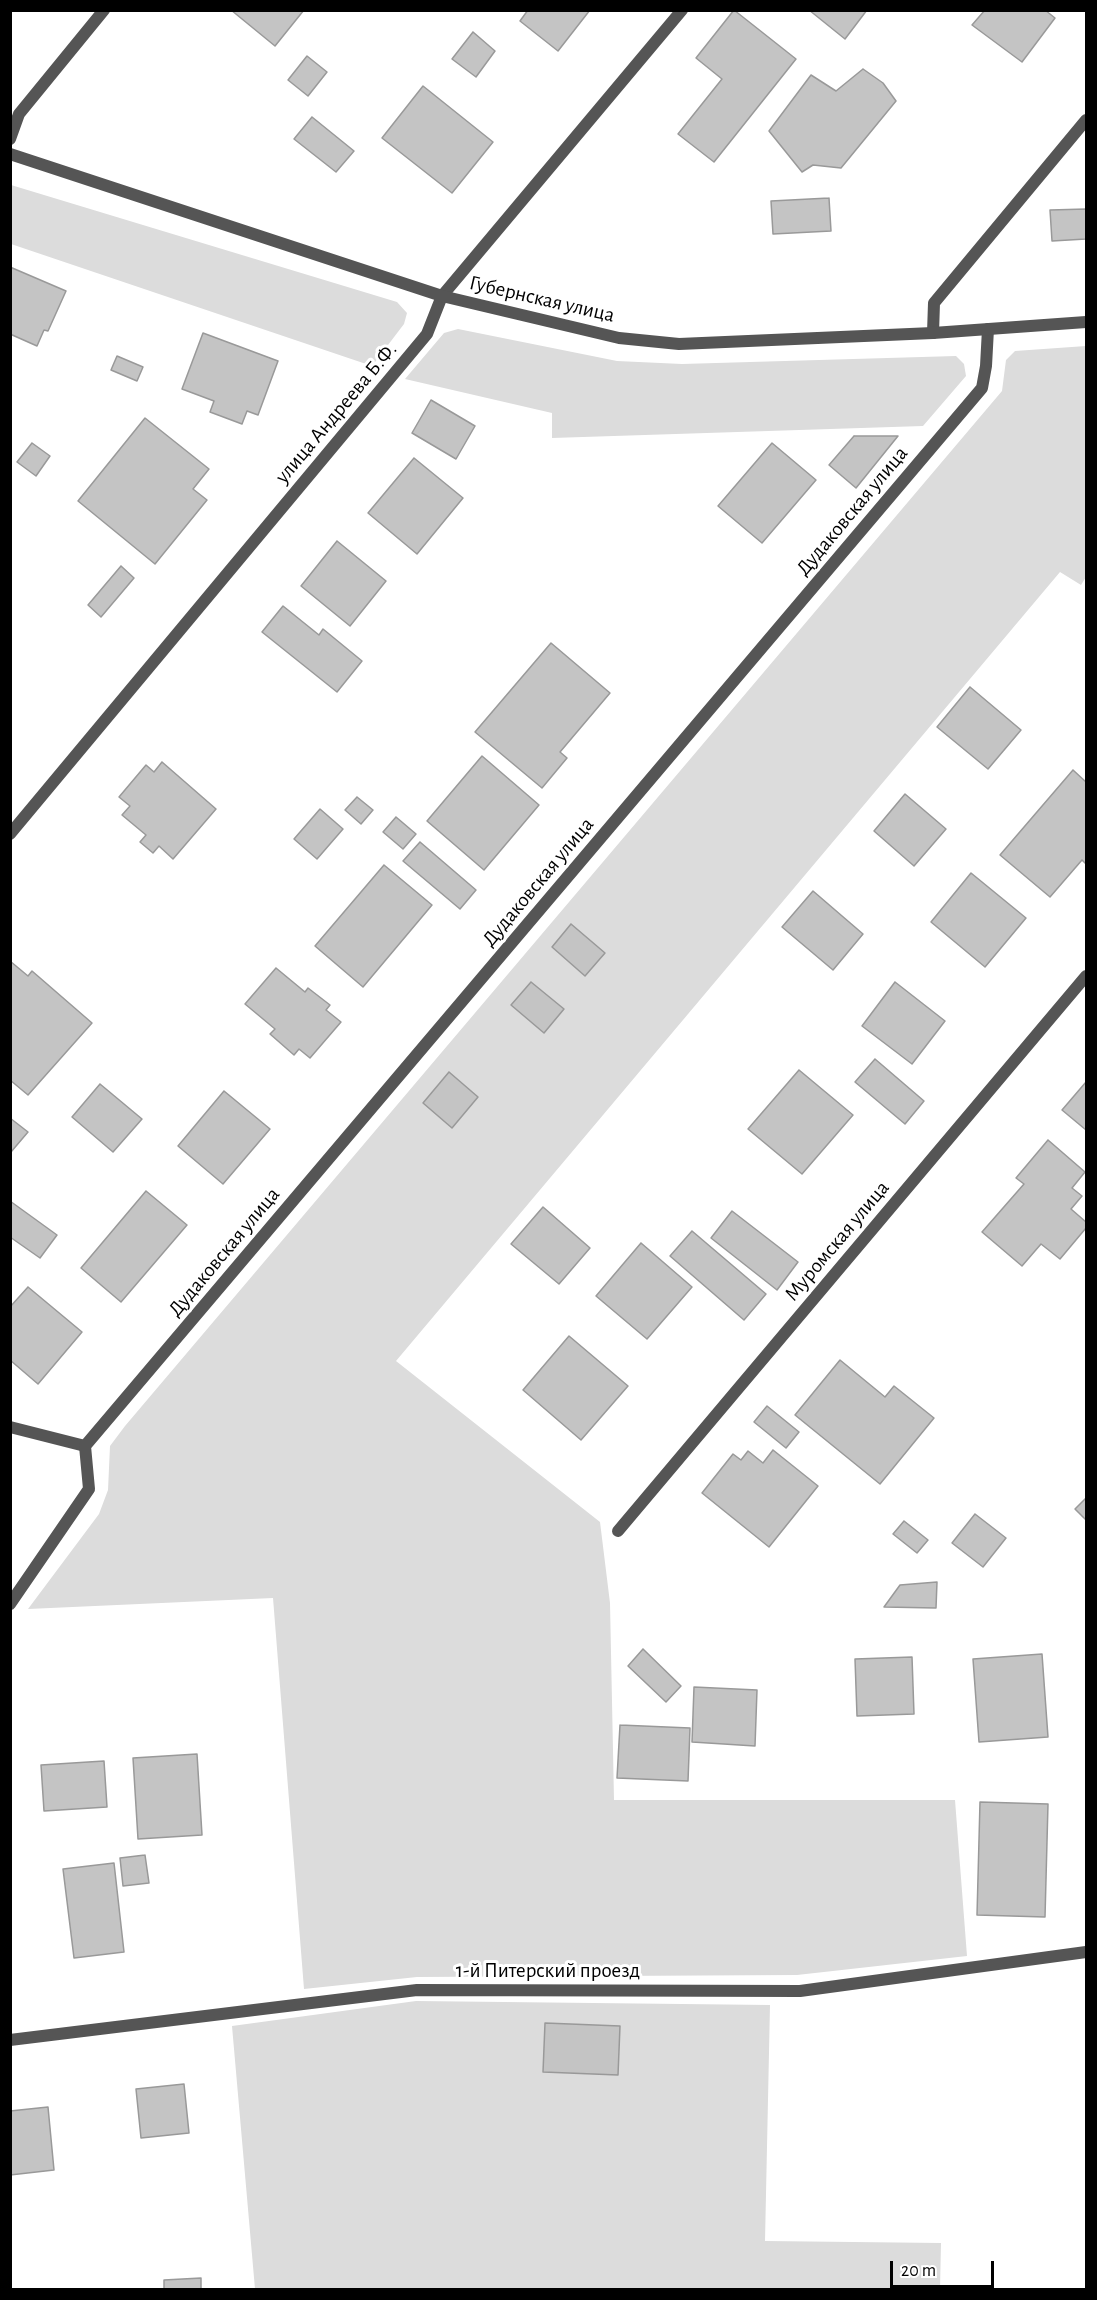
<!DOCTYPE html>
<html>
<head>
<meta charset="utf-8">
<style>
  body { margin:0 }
  #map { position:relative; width:1097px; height:2300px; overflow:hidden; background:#fff; font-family:"Alegreya Sans",sans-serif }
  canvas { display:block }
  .frame { position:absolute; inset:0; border:12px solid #000; pointer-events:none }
  .scale { position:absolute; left:890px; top:2261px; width:104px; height:27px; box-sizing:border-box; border:3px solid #000; border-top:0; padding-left:8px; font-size:18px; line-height:21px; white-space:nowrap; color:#000; -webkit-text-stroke:4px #fff; paint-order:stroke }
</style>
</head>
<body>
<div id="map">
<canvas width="1097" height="2300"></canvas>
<div class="frame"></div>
<div class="scale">20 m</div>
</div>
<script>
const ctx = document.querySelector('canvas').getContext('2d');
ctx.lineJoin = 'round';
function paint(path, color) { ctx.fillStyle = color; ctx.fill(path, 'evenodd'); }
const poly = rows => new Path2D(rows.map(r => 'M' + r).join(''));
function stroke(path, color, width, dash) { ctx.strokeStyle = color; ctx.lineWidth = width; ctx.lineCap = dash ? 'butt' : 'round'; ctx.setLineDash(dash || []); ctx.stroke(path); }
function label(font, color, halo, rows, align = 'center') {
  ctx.font = font + ' "Alegreya Sans",sans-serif'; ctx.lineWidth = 6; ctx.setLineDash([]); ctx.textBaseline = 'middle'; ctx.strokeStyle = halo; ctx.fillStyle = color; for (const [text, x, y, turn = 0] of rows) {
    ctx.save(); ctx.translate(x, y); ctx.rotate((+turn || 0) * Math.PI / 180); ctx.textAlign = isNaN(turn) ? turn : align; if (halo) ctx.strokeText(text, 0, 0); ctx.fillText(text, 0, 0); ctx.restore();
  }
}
paint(poly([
  [11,185,397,302,407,313,404,324,372,366,11,244],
  [458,329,617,361,682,364,956,356,964,364,966,376,923,426,552,438,552,413,405,379,444,333],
  [1086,346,1086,577,1081,585,1060,572,396,1361,600,1522,610,1603,614,1800,955,1800,967,1956,797,1975,417,1977,304,1989,273,1598,28,1609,99,1514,108,1490,110,1446,125,1426,1002,391,1006,360,1015,351],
  [416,2001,770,2005,765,2241,941,2243,940,2289,255,2289,232,2026]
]), '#dcdcdc');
const building = poly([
  [231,10,304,10,275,46,231,10],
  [528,10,590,10,558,51,520,21,528,10],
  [734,10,796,59,714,162,678,134,722,79,696,58,734,10],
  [809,10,867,10,845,39,809,10],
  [985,10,1045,10,1055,18,1022,62,972,25,985,10],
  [473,32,495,51,476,77,452,59,473,32],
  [307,56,327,72,308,96,288,80,307,56],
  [863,69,883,83,896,101,841,168,813,165,802,172,769,131,811,75,836,91,863,69],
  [423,86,493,142,452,193,382,138,423,86],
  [312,117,354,151,336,172,294,139,312,117],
  [829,198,831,231,773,234,771,201,829,198],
  [1086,209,1086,239,1052,241,1050,210,1086,209],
  [10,267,66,291,48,331,44,330,37,346,10,334,10,267],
  [203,333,278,361,258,415,247,411,242,424,210,412,214,401,182,389,203,333],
  [117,356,143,367,137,381,111,370,117,356],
  [431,400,475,426,456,459,412,433,431,400],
  [145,418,209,469,193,489,207,500,155,564,78,501,145,418],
  [854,436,898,436,856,488,829,465,854,436],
  [32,443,50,456,36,476,17,462,32,443],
  [772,443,816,480,762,543,718,506,772,443],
  [414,458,463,498,417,554,368,513,414,458],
  [337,541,386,581,350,626,301,586,337,541],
  [121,566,134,578,101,617,88,605,121,566],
  [283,606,319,635,323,629,362,661,337,692,262,632,283,606],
  [551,643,610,693,560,752,567,758,542,788,475,732,551,643],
  [970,687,1021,730,988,769,937,727,970,687],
  [482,756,539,805,484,870,427,821,482,756],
  [162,762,216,809,173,859,159,846,153,853,140,842,146,835,122,815,130,806,119,797,146,765,154,772,162,762],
  [1073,770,1086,782,1086,864,1082,860,1050,897,1000,855,1073,770],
  [905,794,946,829,914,866,874,831,905,794],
  [357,797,373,810,361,824,345,810,357,797],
  [320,809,343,829,317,859,294,839,320,809],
  [396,817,416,834,403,849,383,832,396,817],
  [420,842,476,890,460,909,403,861,420,842],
  [384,865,432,905,363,987,315,946,384,865],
  [971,873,1026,918,985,967,931,922,971,873],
  [813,891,863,934,833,970,782,927,813,891],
  [571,924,605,953,585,976,552,947,571,924],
  [10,961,28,976,32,971,92,1023,28,1095,10,1080,10,961],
  [276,968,305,992,308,988,330,1005,326,1010,341,1022,310,1058,299,1049,294,1055,270,1034,275,1029,245,1004,276,968],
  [531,982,564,1009,544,1033,511,1005,531,982],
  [895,982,945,1021,912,1064,862,1026,895,982],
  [875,1059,924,1101,905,1124,855,1082,875,1059],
  [799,1070,853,1115,802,1174,748,1129,799,1070],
  [449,1072,478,1097,452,1128,423,1103,449,1072],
  [1086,1082,1086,1130,1062,1110,1086,1082],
  [100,1084,142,1119,113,1152,72,1117,100,1084],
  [224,1091,270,1129,223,1184,178,1146,224,1091],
  [10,1118,28,1132,11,1152,10,1152,10,1118],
  [1048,1140,1085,1172,1072,1188,1082,1196,1071,1209,1086,1222,1086,1228,1060,1259,1041,1244,1022,1266,982,1232,1024,1184,1016,1178,1048,1140],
  [146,1191,187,1225,121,1302,81,1268,146,1191],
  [10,1201,57,1235,40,1258,10,1237,10,1201],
  [543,1207,590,1248,559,1284,511,1244,543,1207],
  [732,1211,798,1262,777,1290,711,1238,732,1211],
  [692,1231,766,1294,744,1320,670,1256,692,1231],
  [641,1243,692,1287,647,1339,596,1296,641,1243],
  [28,1287,82,1332,38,1384,10,1360,10,1307,28,1287],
  [569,1336,628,1386,581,1440,523,1390,569,1336],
  [840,1360,885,1397,894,1386,934,1418,880,1484,795,1415,840,1360],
  [767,1406,799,1432,786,1448,754,1422,767,1406],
  [773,1450,818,1486,769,1547,702,1493,733,1454,741,1460,748,1451,763,1463,773,1450],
  [1086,1498,1086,1520,1075,1509,1086,1498],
  [975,1514,1006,1538,983,1567,952,1543,975,1514],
  [904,1521,928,1540,917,1553,893,1534,904,1521],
  [937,1582,936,1608,884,1607,900,1585,937,1582],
  [643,1649,681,1686,666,1702,628,1666,643,1649],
  [1042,1654,1048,1737,979,1742,973,1659,1042,1654],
  [912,1657,914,1714,857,1716,855,1659,912,1657],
  [694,1687,757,1690,755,1746,692,1742,694,1687],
  [620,1725,690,1728,688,1781,617,1778,620,1725],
  [197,1754,202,1835,138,1839,133,1758,197,1754],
  [104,1761,107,1807,44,1811,41,1765,104,1761],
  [980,1802,1048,1804,1045,1917,977,1915,980,1802],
  [145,1855,149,1883,123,1886,120,1858,145,1855],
  [114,1863,124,1952,74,1958,63,1869,114,1863],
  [545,2023,620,2026,618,2075,543,2072,545,2023],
  [184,2084,189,2133,141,2138,136,2089,184,2084],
  [48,2107,54,2170,10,2175,10,2111,48,2107],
  [201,2278,201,2290,164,2290,164,2280,201,2278]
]);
paint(building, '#c4c4c4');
stroke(building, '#999', 1.5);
stroke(poly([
  [933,333,934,303,1086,120],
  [10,1427,85,1446]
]), '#555', 12);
stroke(poly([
  [10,139,19,114,104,10],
  [10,834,427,334,442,296,682,10],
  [618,1531,1086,976],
  [10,1604,89,1489,85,1446,982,388,986,366,988,329],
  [10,2040,417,1990,800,1991,1086,1952]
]), '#555', 12);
stroke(poly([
  [10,154,442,296,619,338,679,344,933,333,1086,322]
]), '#555', 12);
label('21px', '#000', '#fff', [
  ["Губернская улица",542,299,13],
  ["улица Андреева Б.Ф.",336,413,-50],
  ["Дудаковская улица",852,511,-50],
  ["Дудаковская улица",538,882,-50],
  ["Муромская улица",837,1241,-50],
  ["Дудаковская улица",224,1252,-50],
  ["1-й Питерский проезд",548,1971]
]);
</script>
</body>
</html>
